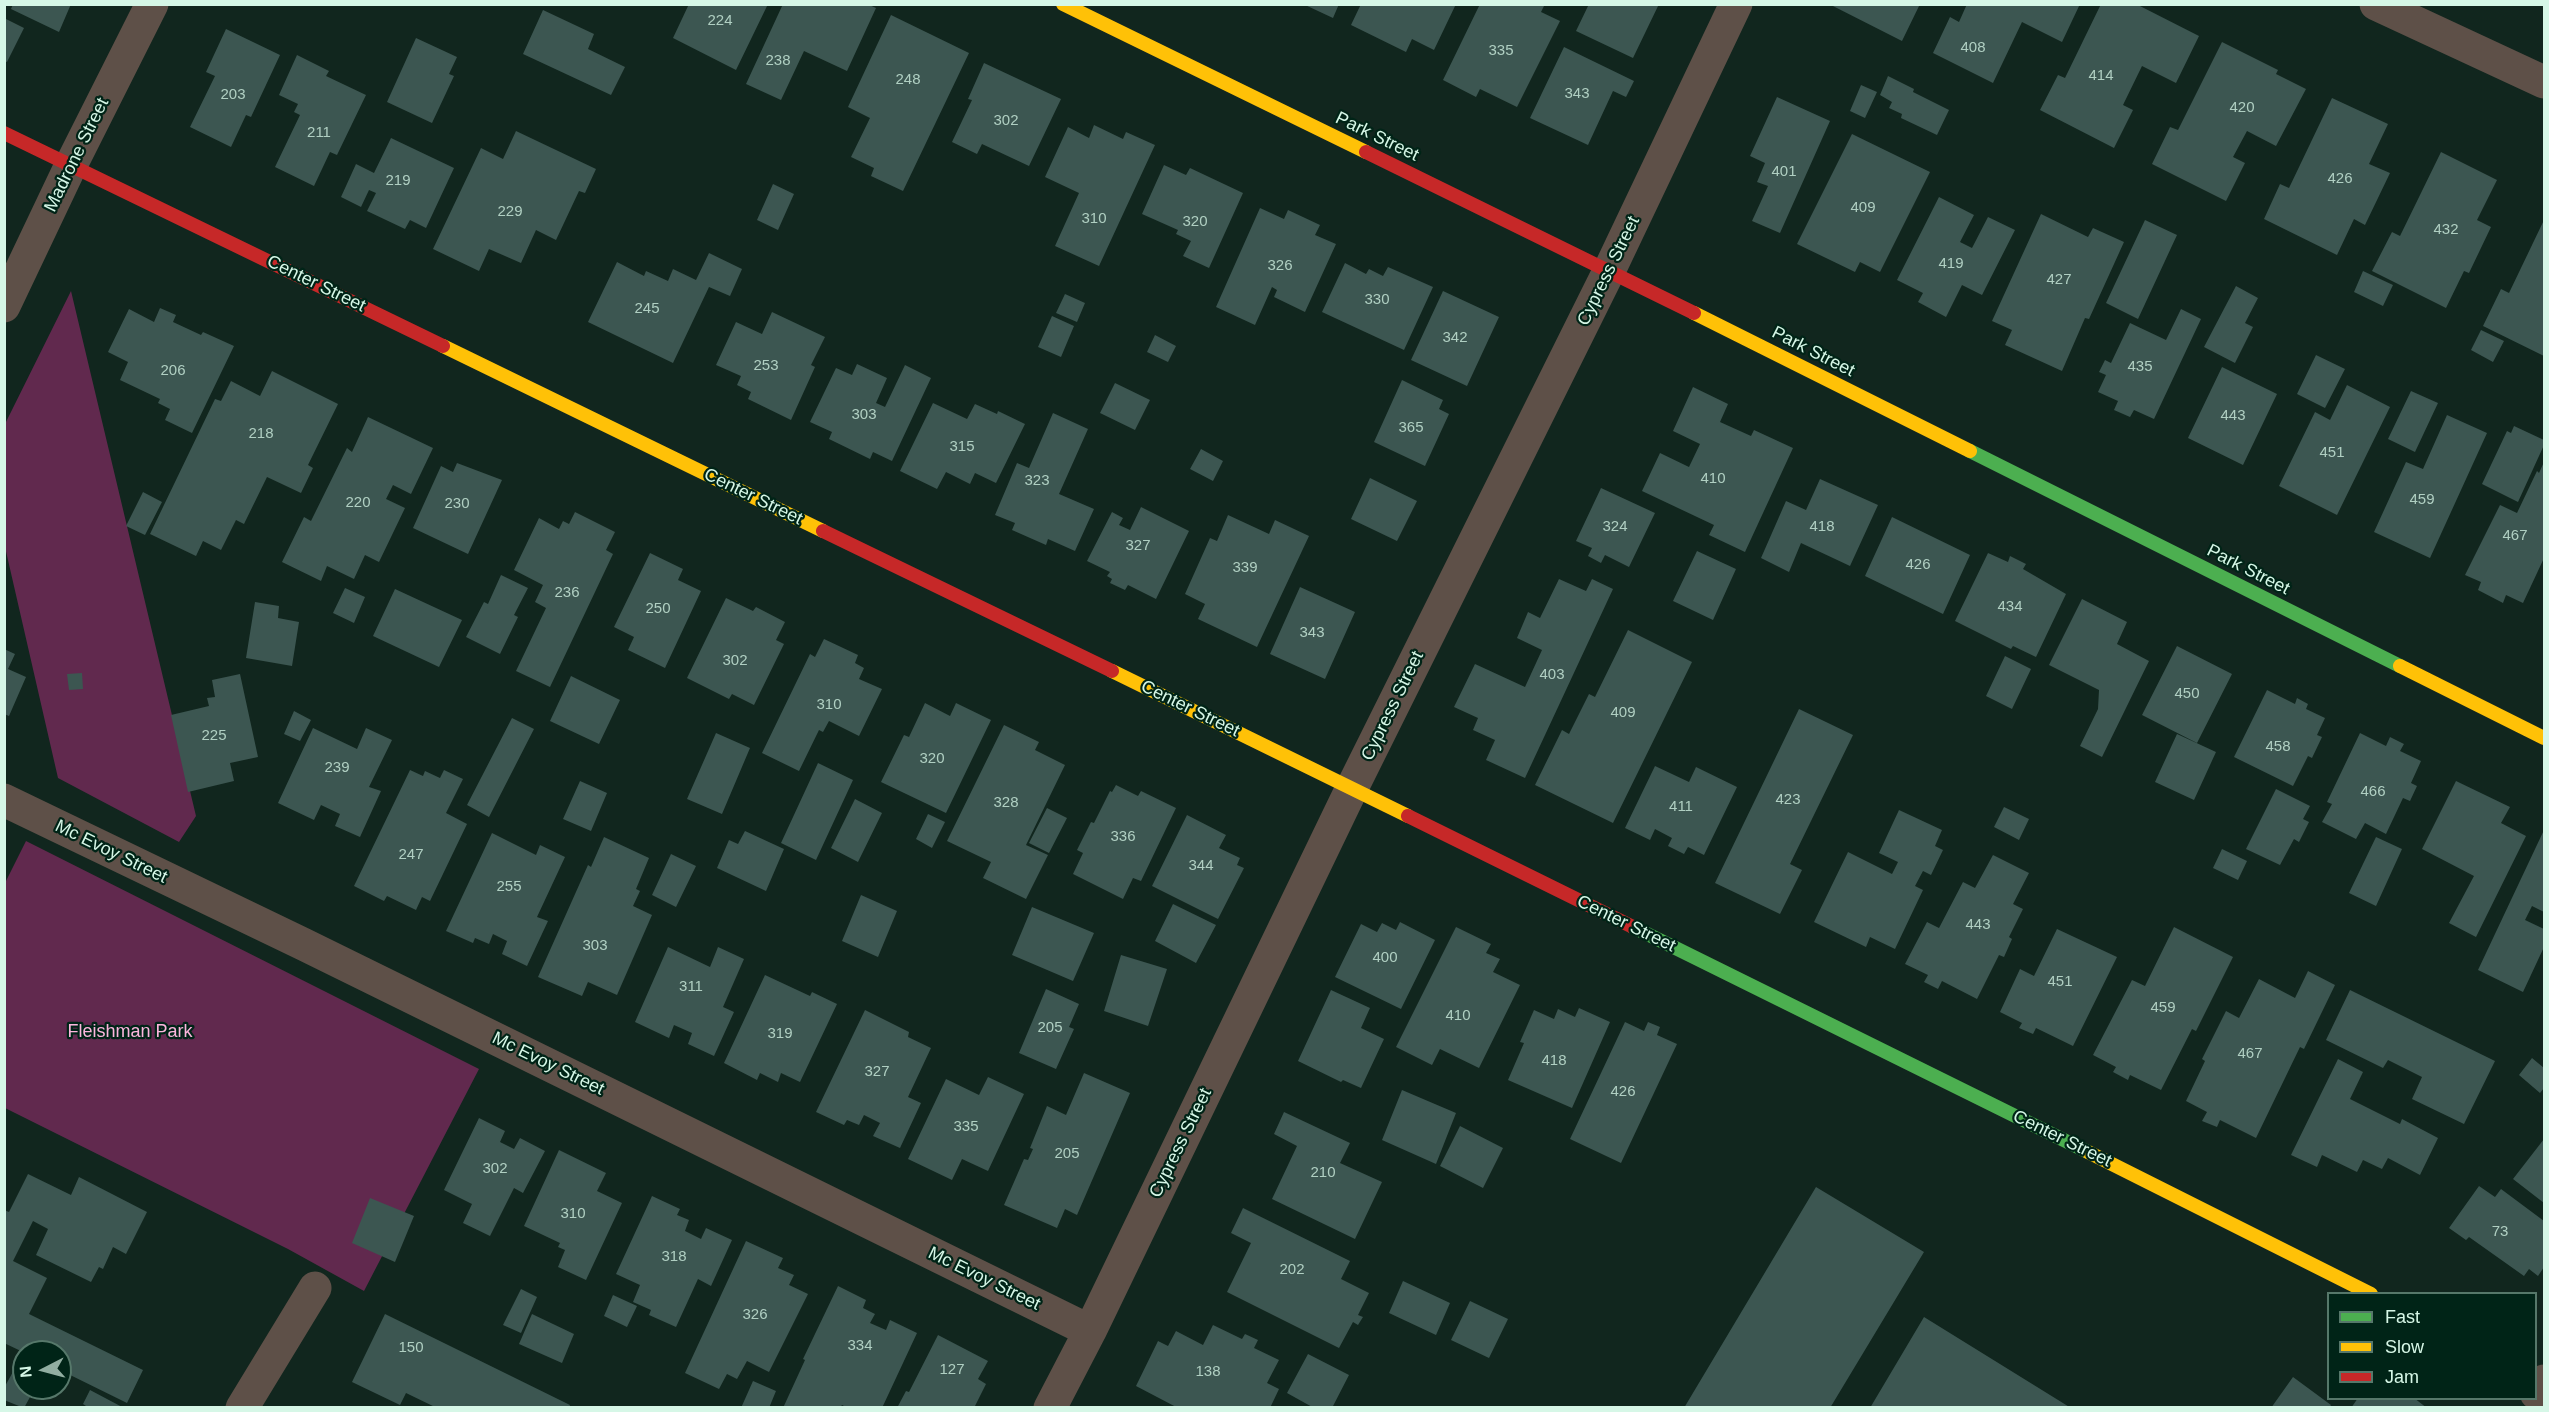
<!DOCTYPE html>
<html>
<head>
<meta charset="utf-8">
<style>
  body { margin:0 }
  #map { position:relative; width:2549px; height:1412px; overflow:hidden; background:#11261e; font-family:Helvetica,sans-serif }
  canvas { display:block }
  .frame { position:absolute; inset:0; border:6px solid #d6f7e7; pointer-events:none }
  .legend { position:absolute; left:2327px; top:1292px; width:210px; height:108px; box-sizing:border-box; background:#002417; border:2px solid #56786a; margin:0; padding:8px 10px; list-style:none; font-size:18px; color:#d6f7e7 }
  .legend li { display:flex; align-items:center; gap:12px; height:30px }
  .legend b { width:30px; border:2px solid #56786a }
  .north { position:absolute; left:12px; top:1340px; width:60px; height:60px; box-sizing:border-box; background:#002417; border:2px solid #56786a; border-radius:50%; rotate:264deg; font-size:16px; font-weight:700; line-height:24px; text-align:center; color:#d6f7e7 }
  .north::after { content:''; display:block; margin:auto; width:21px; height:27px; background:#91aea1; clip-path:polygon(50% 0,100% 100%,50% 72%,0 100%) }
</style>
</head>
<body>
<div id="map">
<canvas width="2549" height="1412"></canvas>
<div class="frame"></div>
<ul class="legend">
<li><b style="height:8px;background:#4caf50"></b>Fast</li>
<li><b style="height:8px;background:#ffc107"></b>Slow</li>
<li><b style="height:8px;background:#c62828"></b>Jam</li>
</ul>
<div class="north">N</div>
</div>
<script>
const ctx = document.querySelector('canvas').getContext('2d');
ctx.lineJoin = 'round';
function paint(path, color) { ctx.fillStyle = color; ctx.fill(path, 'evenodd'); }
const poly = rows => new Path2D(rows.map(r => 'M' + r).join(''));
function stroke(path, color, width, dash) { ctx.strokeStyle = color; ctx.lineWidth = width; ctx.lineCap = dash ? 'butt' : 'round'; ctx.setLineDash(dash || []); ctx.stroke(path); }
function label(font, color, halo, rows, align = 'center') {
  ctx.font = font + ' Helvetica,sans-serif'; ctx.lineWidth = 4.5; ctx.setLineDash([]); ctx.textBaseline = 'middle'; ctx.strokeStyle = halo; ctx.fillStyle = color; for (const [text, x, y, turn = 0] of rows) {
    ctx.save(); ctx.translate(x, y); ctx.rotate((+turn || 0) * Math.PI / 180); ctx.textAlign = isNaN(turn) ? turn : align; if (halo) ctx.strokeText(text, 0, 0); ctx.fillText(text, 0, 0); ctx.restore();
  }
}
paint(poly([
  [71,291,196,816,179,842,58,778,5,547,4,426],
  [26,841,479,1069,364,1291,288,1249,5,1108,4,885]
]), '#61294e');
paint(poly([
  [13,4,71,4,59,32,11,9],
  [689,4,768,4,736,70,673,38],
  [783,4,867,4,876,8,847,71,804,51,781,100,746,84],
  [1303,4,1339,4,1333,18],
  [1361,4,1456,4,1434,50,1412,39,1406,52,1351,25],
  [1480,4,1545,4,1541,12,1560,21,1517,107,1480,89,1476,97,1443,80],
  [1589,4,1659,4,1633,58,1576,31],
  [1829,4,1920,4,1902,41],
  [1967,4,2080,4,2062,42,2022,22,1993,83,1933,53,1950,17,1959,22],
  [2101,4,2136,4,2199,36,2176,83,2142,66,2123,105,2133,110,2114,148,2040,110,2058,75,2065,78],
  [543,10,594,34,588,49,625,67,611,95,523,54],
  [891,15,969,53,903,191,871,176,874,168,851,157,870,118,848,107],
  [4,18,24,28,7,62,4,61],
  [226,29,280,55,251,117,246,115,231,147,190,127,215,76,206,72],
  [416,38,457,57,449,74,454,76,432,123,387,102],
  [2222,42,2278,70,2276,74,2306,89,2276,146,2247,131,2233,157,2245,163,2226,201,2152,164,2170,127,2178,130],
  [1564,47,1634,81,1626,97,1613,91,1588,145,1530,118],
  [297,55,329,71,326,76,366,95,337,155,330,152,314,186,275,167,300,115,294,112,298,104,279,95],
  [984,63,1061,99,1029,166,982,144,977,154,952,142,972,100,968,99],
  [1888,76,1914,89,1913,92,1949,110,1937,135,1901,118,1902,114,1889,108,1892,102,1880,95],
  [1861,85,1877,92,1865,118,1850,111],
  [1777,97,1830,121,1780,233,1752,221,1768,186,1757,182,1765,163,1750,156],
  [2332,98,2388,124,2369,164,2390,173,2365,225,2354,219,2337,255,2264,219,2280,184,2289,188],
  [1094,125,1123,139,1126,132,1155,145,1099,266,1055,246,1079,193,1045,177,1068,127,1089,138],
  [516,131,596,169,585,193,579,191,556,240,536,230,521,263,489,249,479,271,433,249,481,148,503,159],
  [1852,134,1930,172,1880,272,1860,262,1855,272,1797,244],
  [391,138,454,168,426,228,410,220,405,229,367,211,376,193,369,190,361,207,341,197,356,164,374,173],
  [2441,152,2497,180,2477,220,2491,227,2469,273,2464,271,2446,308,2372,271,2392,232,2400,236],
  [1164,165,1186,175,1190,168,1243,193,1209,268,1183,256,1191,241,1176,234,1178,230,1142,214],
  [773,184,794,194,778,230,757,220],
  [1939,197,1974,215,1960,242,1972,248,1988,217,2015,230,1982,295,1962,285,1946,317,1918,302,1923,293,1897,280],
  [1260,208,1284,219,1288,210,1320,225,1315,235,1336,244,1305,312,1274,297,1277,290,1272,287,1255,325,1216,307],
  [2041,214,2088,237,2093,228,2124,242,2089,319,2085,318,2062,371,2005,345,2012,330,1992,321],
  [2145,220,2177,235,2138,319,2106,303],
  [2544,220,2544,356,2483,326,2501,289,2509,293],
  [709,253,742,269,730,296,709,287,673,363,588,322,617,262,644,276,646,271,668,281,673,269,696,280],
  [1345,263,1366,274,1369,269,1383,276,1388,267,1433,287,1404,350,1322,312],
  [2363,271,2393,285,2383,306,2354,292],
  [2236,286,2258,298,2245,323,2253,327,2235,363,2204,347],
  [1443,291,1499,317,1467,386,1411,360],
  [1065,294,1085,303,1077,322,1056,313],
  [160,308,176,315,173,322,201,335,203,332,234,346,192,433,165,420,170,409,158,403,160,399,120,380,128,362,108,352,129,309,154,322],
  [2181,309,2201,319,2154,419,2134,410,2130,417,2114,410,2118,401,2098,392,2106,375,2099,372,2105,360,2111,363,2130,323,2166,340],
  [772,312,825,337,811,365,815,367,791,420,748,399,751,392,737,385,741,376,716,365,736,322,762,334],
  [1052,316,1074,326,1061,357,1038,347],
  [2481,330,2504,341,2493,362,2471,350],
  [1155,335,1176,346,1168,362,1147,352],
  [2316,355,2345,369,2325,408,2297,394],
  [857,364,887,378,876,403,885,407,905,365,931,378,892,461,873,452,870,459,829,439,832,432,810,422,836,368,852,375],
  [2222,367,2277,394,2243,465,2188,438],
  [272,371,338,404,308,465,313,468,301,493,267,477,244,524,236,520,221,550,203,541,196,556,150,534,215,399,221,401,231,381,260,396],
  [1402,380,1443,400,1439,409,1449,414,1425,466,1374,442],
  [1115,383,1150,400,1135,430,1100,413],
  [2347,385,2390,407,2337,515,2279,486,2315,412,2330,420],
  [1693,387,1728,404,1720,422,1751,436,1754,430,1793,448,1745,552,1709,535,1714,525,1642,491,1660,453,1689,467,1700,444,1673,431],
  [2411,391,2438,403,2415,452,2388,439],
  [933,403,967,419,975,404,997,414,998,411,1025,424,996,483,975,473,970,484,946,472,937,489,900,471],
  [1053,413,1088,429,1059,494,1094,509,1075,551,1048,539,1046,545,1012,530,1015,523,995,515,1017,463,1029,468],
  [2447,415,2487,433,2430,558,2374,532,2406,462,2423,469],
  [368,417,433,448,411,494,393,485,386,499,405,508,379,562,365,555,354,579,327,566,321,581,282,562,304,517,311,521,347,448,352,452],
  [2514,426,2544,440,2544,445,2518,502,2482,484,2507,431,2511,433],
  [1201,449,1223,461,1213,481,1190,469],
  [2544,462,2544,558,2523,603,2506,595,2503,603,2478,590,2481,582,2465,575,2500,505,2517,513,2537,471,2539,473],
  [457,463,502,480,468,554,413,528,441,466,453,472],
  [1370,478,1417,501,1397,541,1351,519],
  [1820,479,1878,505,1850,566,1801,543,1789,572,1761,558,1786,501,1806,510],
  [1601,488,1655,513,1629,567,1605,555,1601,563,1588,556,1592,548,1576,541],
  [143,492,162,502,145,535,126,526],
  [1141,507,1189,531,1156,599,1128,585,1125,590,1110,583,1112,579,1107,576,1110,572,1087,561,1112,512,1123,518,1119,525,1130,530],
  [575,512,615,532,606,550,613,554,550,687,516,671,546,608,535,602,543,585,514,570,539,518,559,529,563,521,569,524],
  [1228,515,1269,534,1275,520,1309,536,1257,647,1198,619,1205,604,1185,594,1210,538,1217,541],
  [1892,517,1970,555,1943,614,1865,576],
  [1697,551,1736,569,1713,620,1673,601],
  [650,553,683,569,678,580,701,591,665,668,628,650,634,637,614,627],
  [1988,553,2008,562,2010,556,2026,564,2023,569,2066,594,2036,657,2013,646,2011,649,1955,621],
  [501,575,528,588,514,615,518,617,500,654,466,637,484,602,488,604],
  [1559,579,1586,591,1592,579,1613,589,1525,778,1486,760,1495,740,1473,730,1478,718,1454,707,1475,664,1525,687,1542,650,1517,638,1528,612,1540,618],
  [1300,587,1355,612,1325,679,1270,654],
  [345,588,365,597,354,623,333,613],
  [395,589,462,620,439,667,373,636],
  [726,598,753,611,756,607,785,622,776,640,784,644,754,705,732,694,729,699,687,678],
  [2082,599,2127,622,2117,644,2149,661,2102,757,2080,746,2098,709,2099,690,2049,665],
  [255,602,279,606,278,618,299,622,292,666,246,658],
  [1628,630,1692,662,1613,823,1535,785,1562,730,1569,734,1589,694,1595,697],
  [824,639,858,655,855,663,864,668,859,679,882,689,859,736,829,721,823,732,819,730,799,771,762,753,810,654,815,657],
  [2177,646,2232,674,2197,743,2142,715],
  [4,649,15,654,8,669,26,677,9,716,4,714],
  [2005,656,2031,669,2012,709,1986,696],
  [82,673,83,689,69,690,67,674],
  [240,674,258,757,230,763,234,781,188,792,171,715,209,706,207,698,215,697,212,680],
  [571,676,620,700,599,744,550,721],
  [2267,690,2295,704,2297,698,2308,704,2306,709,2325,718,2317,735,2322,737,2312,758,2308,756,2293,786,2234,757],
  [925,703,950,716,956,703,991,720,946,813,881,782,904,735,909,737],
  [1799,709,1853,735,1790,864,1802,870,1780,914,1715,883],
  [294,711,311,720,300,741,284,734],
  [512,718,534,729,489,817,467,805],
  [1004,725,1039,742,1035,750,1065,765,1026,845,1048,855,1026,899,983,878,991,862,947,841],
  [313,728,357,749,366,728,392,740,369,787,381,791,360,837,335,826,340,814,321,805,314,820,278,803],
  [716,733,750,748,722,814,687,799],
  [2360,733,2386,746,2390,737,2404,744,2400,751,2421,761,2411,783,2417,786,2410,801,2403,798,2386,834,2365,823,2356,839,2322,822,2332,804,2327,802],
  [2177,734,2216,752,2194,800,2155,782],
  [818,763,853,780,816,860,781,843],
  [1655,766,1689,782,1696,767,1737,787,1704,855,1688,847,1684,854,1668,846,1672,838,1655,829,1650,840,1625,828],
  [410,770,423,776,425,771,440,778,444,770,463,779,446,813,467,824,430,901,422,897,416,910,387,896,384,901,354,886],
  [580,781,607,793,591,831,563,819],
  [2456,781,2510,807,2501,823,2526,836,2476,937,2449,923,2474,876,2422,849],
  [1116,785,1138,796,1141,791,1176,808,1141,881,1133,878,1123,899,1073,874,1083,853,1077,850,1091,822,1094,823,1110,791,1112,792],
  [2276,789,2310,806,2303,819,2309,822,2299,842,2294,839,2280,865,2246,849],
  [855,799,882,813,858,862,831,848],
  [2004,807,2029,819,2019,840,1994,827],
  [1047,808,1067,818,1049,853,1029,843],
  [1899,810,1942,830,1935,846,1943,850,1931,875,1923,871,1915,886,1923,890,1895,949,1870,937,1866,947,1814,922,1848,852,1892,874,1898,862,1879,853],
  [928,814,945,822,932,848,916,839],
  [1187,815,1226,835,1219,848,1240,858,1237,865,1244,868,1218,919,1152,886],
  [2544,830,2544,912,2532,906,2525,920,2544,929,2544,947,2523,992,2478,970],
  [745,831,784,849,766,891,717,868,729,840,738,844],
  [492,833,536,855,540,845,565,857,537,917,548,921,527,966,502,954,507,941,493,934,489,944,475,938,473,943,446,931],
  [604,837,649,858,636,889,640,891,633,906,652,915,617,995,588,982,582,996,538,977,588,865,591,867],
  [2376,837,2402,849,2376,906,2349,893],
  [2222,849,2247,861,2238,880,2213,868],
  [671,854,696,866,676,907,652,895],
  [1993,855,2029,873,2013,904,2023,909,2009,937,2012,939,2004,957,1999,955,1977,999,1942,981,1938,989,1924,982,1928,975,1905,964,1927,922,1939,928,1963,882,1975,888],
  [861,895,897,911,878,957,842,941],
  [1173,904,1216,925,1196,963,1155,941],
  [1032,907,1094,933,1073,981,1012,955],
  [1400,922,1435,940,1401,1009,1335,977,1361,924,1377,932,1382,923,1396,930],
  [1456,927,1491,944,1486,953,1500,959,1493,972,1520,985,1479,1068,1440,1049,1432,1065,1396,1047],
  [2174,927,2233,957,2196,1031,2192,1029,2161,1090,2130,1075,2128,1080,2113,1072,2116,1067,2093,1055,2132,980,2145,986],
  [2057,929,2117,957,2073,1046,2036,1028,2033,1034,2019,1028,2022,1023,2000,1012,2020,969,2034,976],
  [668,947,710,967,718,947,744,959,723,1007,734,1012,714,1056,688,1044,692,1033,674,1025,669,1038,635,1022],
  [1121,955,1167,969,1148,1026,1104,1011],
  [2308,971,2335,985,2304,1049,2300,1047,2256,1138,2220,1120,2217,1127,2202,1121,2207,1112,2186,1101,2205,1061,2202,1059,2226,1011,2239,1018,2259,979,2295,998],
  [765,975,810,996,812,992,837,1004,800,1082,781,1073,778,1082,760,1073,757,1080,724,1063],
  [1046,989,1079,1004,1069,1027,1074,1029,1056,1069,1019,1053],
  [1331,990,1370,1008,1361,1028,1384,1039,1361,1088,1343,1080,1341,1082,1298,1061],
  [2350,990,2495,1061,2464,1124,2412,1099,2422,1077,2388,1060,2383,1068,2326,1040],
  [1579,1008,1610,1022,1572,1108,1508,1080,1524,1043,1520,1042,1534,1010,1554,1019,1558,1009,1575,1017],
  [865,1010,909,1032,908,1037,931,1048,908,1097,921,1103,900,1148,873,1136,880,1123,864,1115,859,1125,847,1120,844,1125,816,1112],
  [1625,1022,1644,1031,1648,1022,1660,1027,1657,1035,1677,1044,1621,1163,1570,1139],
  [2532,1058,2544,1068,2544,1088,2540,1093,2519,1075],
  [2338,1059,2363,1072,2350,1099,2400,1124,2402,1119,2438,1138,2420,1175,2388,1158,2382,1169,2363,1160,2357,1172,2322,1155,2317,1167,2291,1155],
  [1084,1073,1130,1093,1077,1215,1065,1209,1057,1228,1004,1205,1024,1159,1028,1160,1033,1149,1030,1148,1047,1106,1066,1115],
  [988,1077,1024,1094,988,1171,962,1159,952,1180,908,1159,946,1079,979,1095],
  [1402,1090,1456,1113,1436,1164,1382,1140],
  [1284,1112,1350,1143,1340,1163,1382,1182,1355,1239,1272,1199,1297,1146,1274,1134],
  [479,1118,505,1131,500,1142,514,1149,520,1138,545,1151,523,1193,514,1188,490,1236,463,1223,472,1204,444,1190],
  [1460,1126,1503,1148,1483,1188,1440,1166],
  [2544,1139,2544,1203,2513,1179],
  [559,1150,606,1173,597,1191,622,1203,586,1280,558,1267,565,1250,558,1247,560,1243,524,1226],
  [28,1174,71,1195,79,1177,147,1212,126,1254,113,1247,103,1269,99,1267,91,1282,36,1255,48,1229,33,1221,13,1261,47,1278,29,1314,143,1370,127,1403,60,1370,60,1352,23,1352,4,1343,4,1210,9,1212],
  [2479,1186,2495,1197,2501,1189,2544,1221,2544,1267,2538,1276,2529,1269,2524,1276,2469,1237,2466,1240,2449,1228],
  [1816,1187,1924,1252,1830,1408,1684,1408],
  [652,1196,680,1209,677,1215,689,1220,685,1231,701,1239,706,1228,732,1240,711,1286,698,1279,676,1327,649,1315,651,1310,633,1302,640,1285,616,1274],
  [370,1198,414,1216,395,1262,352,1243],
  [1243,1208,1350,1261,1341,1279,1369,1293,1358,1315,1363,1317,1358,1325,1353,1322,1339,1348,1227,1292,1251,1243,1231,1233],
  [746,1241,783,1258,778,1268,794,1275,789,1285,808,1294,769,1372,747,1361,737,1379,727,1374,719,1389,685,1373],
  [1403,1281,1450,1303,1436,1335,1389,1313],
  [838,1286,866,1300,863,1308,875,1314,870,1323,886,1330,890,1320,917,1333,882,1408,848,1408,842,1405,840,1408,783,1408,805,1360,803,1359],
  [521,1289,537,1297,521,1333,503,1325],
  [613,1295,637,1306,627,1327,604,1316],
  [1470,1301,1508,1319,1489,1358,1451,1340],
  [385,1314,570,1405,569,1408,437,1408,406,1393,400,1405,352,1382],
  [532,1314,574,1334,562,1363,519,1344],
  [1924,1317,2071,1408,1870,1408],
  [1213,1325,1242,1339,1245,1334,1258,1340,1254,1348,1279,1360,1267,1383,1279,1389,1270,1408,1178,1408,1136,1386,1158,1341,1168,1346,1176,1331,1203,1345],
  [938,1335,988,1361,978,1379,986,1384,974,1408,897,1408,906,1391,909,1392],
  [1308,1354,1349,1375,1332,1408,1314,1408,1287,1393],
  [19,1361,24,1364,24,1388,35,1388,24,1408,4,1400,4,1388],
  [2293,1377,2331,1405,2329,1408,2271,1408],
  [753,1381,776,1391,769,1408,741,1408],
  [90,1390,124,1408,89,1408,83,1404],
  [2358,1398,2414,1398,2427,1408,2351,1408]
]), '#3c5651');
stroke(poly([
  [2376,4,2544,82],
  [4,306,71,165,152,4],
  [4,800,303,944,1090,1331],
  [2536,1393,2544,1381],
  [242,1408,315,1288],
  [1050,1408,1090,1331,1352,788,1609,271,1736,4]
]), '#5e5048', 33);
stroke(poly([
  [1970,451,2400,666],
  [1633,927,2088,1152]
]), '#4caf50', 14);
stroke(poly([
  [1063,4,1366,152],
  [1694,313,1970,451],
  [443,346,823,531],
  [2400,666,2544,738],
  [1112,671,1408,816],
  [2088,1152,2371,1294]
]), '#ffc107', 14);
stroke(poly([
  [4,133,443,346],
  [1366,152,1694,313],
  [823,531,1112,671],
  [1408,816,1633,927]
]), '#c62828', 14);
label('15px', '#b0cfc2', null, [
  ["224",720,21],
  ["408",1973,48],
  ["335",1501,51],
  ["238",778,61],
  ["414",2101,76],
  ["248",908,80],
  ["343",1577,94],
  ["203",233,95],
  ["420",2242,108],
  ["302",1006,121],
  ["211",319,133],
  ["401",1784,172],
  ["426",2340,179],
  ["219",398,181],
  ["409",1863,208],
  ["229",510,212],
  ["310",1094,219],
  ["320",1195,222],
  ["432",2446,230],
  ["419",1951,264],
  ["326",1280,266],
  ["427",2059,280],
  ["330",1377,300],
  ["245",647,309],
  ["342",1455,338],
  ["253",766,366],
  ["435",2140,367],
  ["206",173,371],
  ["303",864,415],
  ["443",2233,416],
  ["365",1411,428],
  ["218",261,434],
  ["315",962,447],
  ["451",2332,453],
  ["410",1713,479],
  ["323",1037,481],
  ["459",2422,500],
  ["220",358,503],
  ["230",457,504],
  ["324",1615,527],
  ["418",1822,527],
  ["467",2515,536],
  ["327",1138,546],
  ["426",1918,565],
  ["339",1245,568],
  ["236",567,593],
  ["434",2010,607],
  ["250",658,609],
  ["343",1312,633],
  ["302",735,661],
  ["403",1552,675],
  ["450",2187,694],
  ["310",829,705],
  ["409",1623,713],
  ["225",214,736],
  ["458",2278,747],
  ["320",932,759],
  ["239",337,768],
  ["466",2373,792],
  ["423",1788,800],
  ["328",1006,803],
  ["411",1681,807],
  ["336",1123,837],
  ["247",411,855],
  ["344",1201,866],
  ["255",509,887],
  ["443",1978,925],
  ["303",595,946],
  ["400",1385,958],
  ["451",2060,982],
  ["311",691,987],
  ["459",2163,1008],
  ["410",1458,1016],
  ["205",1050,1028],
  ["319",780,1034],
  ["467",2250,1054],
  ["418",1554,1061],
  ["327",877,1072],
  ["426",1623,1092],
  ["335",966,1127],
  ["205",1067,1154],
  ["302",495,1169],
  ["210",1323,1173],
  ["310",573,1214],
  ["73",2500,1232],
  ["318",674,1257],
  ["202",1292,1270],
  ["326",755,1315],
  ["334",860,1346],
  ["150",411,1348],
  ["127",952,1370],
  ["138",1208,1372]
]);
label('18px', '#d6f7e7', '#002417', [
  ["Park Street",1377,137,26],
  ["Madrone Street",77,155,-64],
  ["Cypress Street",1609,271,-64],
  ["Center Street",316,284,26],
  ["Park Street",1813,352,27],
  ["Center Street",753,497,26],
  ["Park Street",2248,570,27],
  ["Cypress Street",1393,706,-64],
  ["Center Street",1190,709,26],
  ["Mc Evoy Street",111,852,26],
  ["Center Street",1626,924,26],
  ["Mc Evoy Street",548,1064,26],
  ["Center Street",2062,1139,26],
  ["Cypress Street",1181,1143,-64],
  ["Mc Evoy Street",984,1279,26]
]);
label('18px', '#fcb5dd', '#002417', [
  ["Fleishman Park",130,1032]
]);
</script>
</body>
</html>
